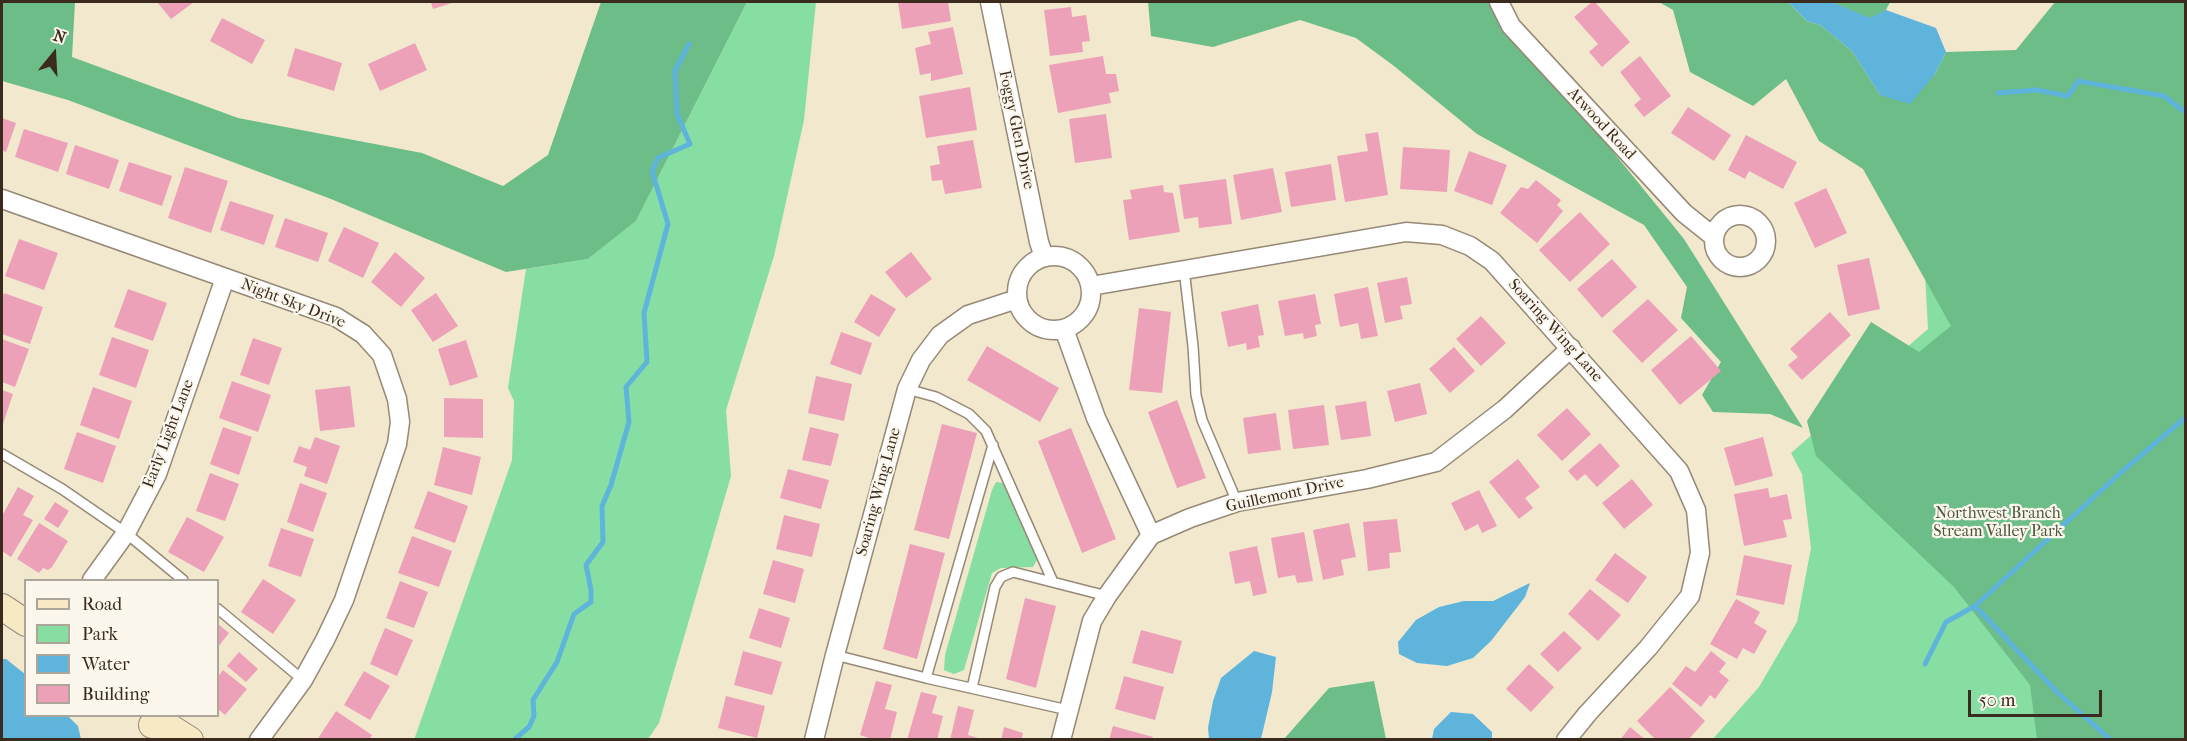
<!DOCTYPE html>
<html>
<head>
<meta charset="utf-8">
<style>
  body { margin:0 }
  #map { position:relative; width:2187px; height:741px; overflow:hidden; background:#f1e8ce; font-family:"IM FELL French Canon",serif }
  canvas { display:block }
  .frame { position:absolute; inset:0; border:3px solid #3b2a1e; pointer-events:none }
  .legend { position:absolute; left:24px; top:579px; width:195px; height:138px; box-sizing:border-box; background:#fbf7ec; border:2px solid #aea59a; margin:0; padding:8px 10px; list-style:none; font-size:18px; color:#3b2a1e }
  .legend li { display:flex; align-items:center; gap:12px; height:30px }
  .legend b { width:30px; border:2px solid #aea59a }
  .north { position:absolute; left:24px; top:24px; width:60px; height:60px; -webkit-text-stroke:4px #fbf7ec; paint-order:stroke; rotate:18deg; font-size:16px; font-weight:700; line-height:24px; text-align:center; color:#3b2a1e }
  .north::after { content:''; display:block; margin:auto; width:21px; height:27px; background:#3b2a1e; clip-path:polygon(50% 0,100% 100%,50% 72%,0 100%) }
  .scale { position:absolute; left:1968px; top:690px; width:134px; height:27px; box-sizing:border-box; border:3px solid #3b2a1e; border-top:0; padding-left:8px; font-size:18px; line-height:21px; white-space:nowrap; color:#3b2a1e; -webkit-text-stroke:4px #fbf7ec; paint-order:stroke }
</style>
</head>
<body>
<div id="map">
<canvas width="2187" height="741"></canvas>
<div class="frame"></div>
<ul class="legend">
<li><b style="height:8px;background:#f7e9c3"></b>Road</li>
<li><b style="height:16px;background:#86dea2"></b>Park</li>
<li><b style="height:16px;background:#5fb4db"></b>Water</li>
<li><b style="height:16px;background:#eca1b9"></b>Building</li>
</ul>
<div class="north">N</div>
<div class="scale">50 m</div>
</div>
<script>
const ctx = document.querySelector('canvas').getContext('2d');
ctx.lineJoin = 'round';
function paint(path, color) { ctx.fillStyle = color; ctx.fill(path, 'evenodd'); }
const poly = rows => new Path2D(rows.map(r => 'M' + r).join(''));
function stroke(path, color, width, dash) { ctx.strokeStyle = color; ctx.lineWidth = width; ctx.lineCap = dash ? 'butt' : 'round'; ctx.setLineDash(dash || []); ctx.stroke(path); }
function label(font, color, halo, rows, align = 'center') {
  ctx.font = font + ' "IM FELL French Canon",serif'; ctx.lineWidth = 4.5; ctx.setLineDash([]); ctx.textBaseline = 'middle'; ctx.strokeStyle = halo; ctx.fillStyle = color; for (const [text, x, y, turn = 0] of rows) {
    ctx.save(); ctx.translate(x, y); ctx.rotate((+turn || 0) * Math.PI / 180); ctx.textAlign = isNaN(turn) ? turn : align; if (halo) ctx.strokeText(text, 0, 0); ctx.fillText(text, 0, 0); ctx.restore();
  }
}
paint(poly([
  [747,2,816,2,804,120,774,256,726,410,731,476,659,723,648,739,414,740,512,460,514,401,508,388,526,269,588,259,636,221],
  [2185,2,2185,739,1712,740,1759,687,1797,622,1811,548,1802,474,1791,453,1831,418,1828,415,1928,329,1921,200],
  [996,482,1004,483,1009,489,1037,560,1033,567,1001,568,992,573,964,670,954,674,944,670,945,655,992,490]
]), '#86dea2');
paint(poly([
  [2,2,75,2,72,57,238,118,422,153,503,186,548,155,601,2,747,2,636,221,588,259,506,272,331,199,68,100,2,81],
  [1148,2,1499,2,1511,26,1684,239,1803,428,1770,414,1713,412,1702,395,1721,362,1681,318,1687,287,1644,225,1477,134,1394,66,1356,38,1300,20,1213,47,1151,36],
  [1659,2,1788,2,1807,21,1820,25,1852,51,1880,95,1935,74,1946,52,2016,50,2055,2,2185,2,2185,739,2037,739,2030,685,1954,587,1816,456,1807,421,1871,322,1919,352,1951,326,1863,169,1819,141,1786,79,1753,106,1690,72,1673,10],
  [1832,2,1890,2,1886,10,1870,19],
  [1374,681,1386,739,1284,739,1329,688]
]), '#6cbd88');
paint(poly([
  [1788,2,1832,2,1870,18,1886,10,1936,28,1946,52,1935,74,1910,104,1880,95,1852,51,1820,25,1807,21],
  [1530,583,1525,597,1491,641,1473,658,1447,666,1417,663,1399,654,1398,642,1416,620,1439,607,1464,601,1493,601],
  [1254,651,1276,657,1272,692,1261,739,1209,739,1208,728,1213,701,1221,678],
  [2,659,6,659,25,674,26,716,68,716,78,726,81,739,2,739],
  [1451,712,1473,714,1492,732,1492,739,1432,739,1434,729]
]), '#5fb4db');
stroke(poly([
  [1998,93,2037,90,2068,96,2078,81,2164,96,2186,113],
  [1925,664,1946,622,1975,606],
  [514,740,529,727,534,716,533,700,557,662,574,614,591,602,591,590,586,565,603,542,602,506,611,485,629,422,626,387,647,362,644,313,668,224,652,171,658,158,690,144,677,114,675,71,689,44],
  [2111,740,2058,693,1975,606,2118,475,2186,417]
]), '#5fb4db', 5);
paint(poly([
  [157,2,194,2,171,19],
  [431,2,455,2,433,9],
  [898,2,948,2,951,21,902,29],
  [1592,2,1595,2,1630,42,1602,67,1589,52,1598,44,1574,17],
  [1071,7,1072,17,1086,15,1090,41,1082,42,1083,52,1050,56,1044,10],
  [222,18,265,40,252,64,210,41],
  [953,27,963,74,931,81,931,73,920,75,915,48,931,44,928,32],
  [415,43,427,70,380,91,368,64],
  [295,48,342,63,334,91,287,76],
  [1103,56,1106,74,1116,74,1119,91,1109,93,1111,103,1058,113,1049,65],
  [1640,56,1671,96,1644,117,1634,105,1641,99,1620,72],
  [970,87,977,130,926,138,919,96],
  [1688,107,1731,135,1714,161,1671,133],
  [1106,114,1112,158,1075,163,1069,119],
  [2,118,16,123,6,152,2,150],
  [24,129,68,143,58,172,15,157],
  [1378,132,1388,195,1345,202,1337,156,1368,151,1365,134],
  [1746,135,1797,162,1783,189,1749,171,1745,179,1728,170],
  [973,140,982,188,945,194,942,180,932,181,930,166,940,164,937,146],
  [75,145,119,160,109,189,66,174],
  [1403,147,1450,150,1447,192,1400,189],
  [1469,151,1507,165,1492,205,1454,191],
  [129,162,172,176,162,206,119,191],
  [1331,164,1336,200,1291,207,1285,172],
  [185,167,228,181,211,233,168,218],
  [1273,168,1282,212,1241,220,1233,175],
  [1226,179,1232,224,1199,228,1198,217,1184,219,1179,185],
  [1536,180,1561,200,1557,205,1563,211,1537,243,1500,213,1521,187,1528,189],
  [1163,185,1164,192,1173,193,1180,232,1129,240,1123,200,1132,199,1130,190],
  [1826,188,1847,233,1815,248,1794,203],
  [230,201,274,215,264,245,220,230],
  [1580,212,1610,244,1570,282,1539,250],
  [285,218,328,233,318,262,275,247],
  [344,227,379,243,363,278,328,261],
  [19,239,58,253,44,290,5,276],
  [395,252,425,278,401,307,371,282],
  [911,252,932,279,906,298,885,272],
  [1869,258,1880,309,1848,316,1837,265],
  [1612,259,1637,287,1602,318,1577,289],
  [1407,277,1412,304,1400,306,1403,319,1385,323,1377,283],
  [1368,287,1378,336,1361,339,1358,323,1340,327,1334,294],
  [128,289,167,303,153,341,114,327],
  [4,293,43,307,30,344,2,334,2,299],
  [436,293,458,326,433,342,411,310],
  [871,294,896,309,879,337,854,322],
  [1315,294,1321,324,1315,325,1317,336,1304,339,1303,333,1285,336,1278,301],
  [1648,299,1678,330,1642,363,1612,331],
  [1258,304,1264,335,1258,336,1260,347,1247,350,1246,343,1228,347,1221,312],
  [1139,308,1171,312,1162,393,1129,390],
  [1830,312,1851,335,1802,380,1788,365,1798,357,1790,349],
  [1481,316,1506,343,1481,366,1456,339],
  [841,332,872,343,861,375,830,364],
  [1691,336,1721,371,1680,405,1651,370],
  [112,337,149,350,136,388,99,375],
  [253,338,282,348,269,385,240,375],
  [2,339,29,349,15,387,2,382],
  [466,340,478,377,450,386,438,349],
  [987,346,1059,388,1040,422,967,380],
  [1454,347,1475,371,1450,393,1429,369],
  [816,376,852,384,844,421,808,413],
  [232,381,271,395,258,432,219,418],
  [1420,383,1427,414,1395,422,1387,391],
  [350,386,355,427,320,431,315,390],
  [93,387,132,401,119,439,80,425],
  [2,390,13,394,2,427],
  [444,398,483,399,483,438,444,437],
  [1177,400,1206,478,1177,488,1148,412],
  [1366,401,1371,436,1341,440,1335,406],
  [1324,405,1329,445,1293,449,1288,410],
  [1567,408,1591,434,1562,461,1537,435],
  [1276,413,1281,450,1248,454,1243,418],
  [942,424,977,433,949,539,914,530],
  [223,427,252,437,239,475,210,464],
  [810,427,839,434,831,466,802,460],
  [1071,428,1116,539,1082,553,1038,441],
  [77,432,116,446,103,483,64,469],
  [315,437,340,446,327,484,304,476,307,467,293,462,299,446,310,450],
  [1763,437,1773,476,1735,486,1724,448],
  [1600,443,1620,466,1597,487,1585,474,1577,481,1568,471],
  [443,447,481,457,472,495,434,485],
  [1518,459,1540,487,1525,498,1533,508,1519,519,1489,482],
  [788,469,829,480,821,509,780,498],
  [210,473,239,484,225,521,196,511],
  [1632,479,1653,505,1624,529,1602,503],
  [300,483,327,493,313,532,287,522],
  [18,487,34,496,23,515,33,520,11,557,2,551,2,516],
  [1768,488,1770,498,1787,494,1792,519,1783,520,1787,537,1744,546,1734,494],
  [1479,490,1497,526,1482,533,1478,524,1465,531,1451,503],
  [428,491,468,506,455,543,414,528],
  [55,502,69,511,58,528,44,519],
  [784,515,820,524,812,557,776,549],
  [187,517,224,537,204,572,168,552],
  [1397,519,1401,552,1389,553,1390,568,1368,571,1363,522],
  [39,523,68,541,52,567,48,570,43,568,39,573,17,559],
  [1349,523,1356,557,1341,560,1344,575,1323,580,1313,530],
  [281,528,314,539,301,577,268,566],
  [1304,532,1313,581,1297,583,1295,575,1278,578,1271,538],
  [412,536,452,551,439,587,398,573],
  [910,544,945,553,917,659,883,649],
  [1257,546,1267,593,1253,596,1250,581,1235,584,1229,552],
  [1615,553,1647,577,1628,603,1595,580],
  [1744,555,1792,565,1784,605,1736,595],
  [773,560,804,569,795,603,763,594],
  [263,579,296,600,273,634,241,612],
  [400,581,428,592,414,628,386,618],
  [1590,589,1621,615,1598,641,1568,614],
  [1025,598,1056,606,1036,688,1006,679],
  [1736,599,1760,612,1754,623,1767,631,1754,654,1743,648,1737,659,1710,644],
  [759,608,790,618,781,648,749,638],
  [218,624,229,633,218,647],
  [385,628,413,640,397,676,370,664],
  [1141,630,1182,641,1173,674,1132,663],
  [1564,631,1582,648,1558,672,1540,654],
  [743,651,782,662,772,695,734,685],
  [1711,651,1726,663,1719,672,1729,680,1715,699,1710,695,1701,707,1672,684,1686,666,1695,672],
  [239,652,258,669,246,682,227,666],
  [1529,664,1554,687,1531,712,1506,689],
  [223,670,247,689,225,715,218,709,218,677],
  [364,671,390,686,370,720,344,705],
  [1124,676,1164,687,1155,720,1115,709],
  [876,681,892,685,885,709,897,712,890,740,875,740,860,735],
  [1670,687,1705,721,1688,740,1656,740,1637,721],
  [921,692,937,696,932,713,943,716,937,740,907,740],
  [726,696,765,706,757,738,718,728],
  [958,706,974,710,968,735,978,738,978,740,950,740],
  [336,711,372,735,369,740,317,740],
  [1113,726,1153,737,1153,740,1109,740],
  [1004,727,1023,733,1021,740,1001,740],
  [1630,727,1646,740,1620,740]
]), '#eca1b9');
const lane = poly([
  [1184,269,1193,346,1196,395,1202,420,1237,502],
  [907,389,936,397,969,414,986,431,1053,582],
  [2,454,62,489,126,533,183,580],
  [218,609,303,680],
  [835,655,926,678,1068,710],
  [926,678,993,445],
  [972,688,995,587,1001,577,1013,572,1107,596]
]);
const street = poly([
  [990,2,1039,242,1044,257],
  [1499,2,1511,26,1684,213,1714,237],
  [2,199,336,317,363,334,382,355,397,399,400,422,397,444,344,600,325,640,303,680,259,740],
  '1714 241a26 26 0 1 1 52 0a26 26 0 1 1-52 0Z',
  '1017 293a37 37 0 1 1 74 0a37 37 0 1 1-74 0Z',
  [1091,286,1406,232,1442,235,1470,246,1492,261,1679,471,1696,510,1700,553,1690,596,1648,648,1588,713,1566,740],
  [1064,329,1096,418,1151,535],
  [92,580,126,533,157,474,225,278],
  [814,740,835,655,907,389,921,360,940,335,968,315,1017,299],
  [1061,740,1092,621,1107,596,1151,535,1190,518,1237,502,1367,479,1436,462,1505,409,1571,348]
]);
const secondary = poly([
  [2,607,26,623],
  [152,725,168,726,190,740]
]);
stroke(lane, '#968976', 12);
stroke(street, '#968976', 21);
stroke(secondary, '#968976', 28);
stroke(lane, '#fff', 9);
stroke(street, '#fff', 18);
stroke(secondary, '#f7e9c3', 26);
label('16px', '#3b2a1e', '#fbf7ec', [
  ["Atwood Road",1601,124,47],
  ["Foggy Glen Drive",1016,130,78],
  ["Night Sky Drive",293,304,21],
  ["Soaring Wing Lane",1555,331,48],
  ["Early Light Lane",169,434,-69],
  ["Soaring Wing Lane",879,492,-75],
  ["Guillemont Drive",1285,495,-12]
]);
label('16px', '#4e573f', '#fbf7ec', [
  ["Northwest Branch",1998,514],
  ["Stream Valley Park",1998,532]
]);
</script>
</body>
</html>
